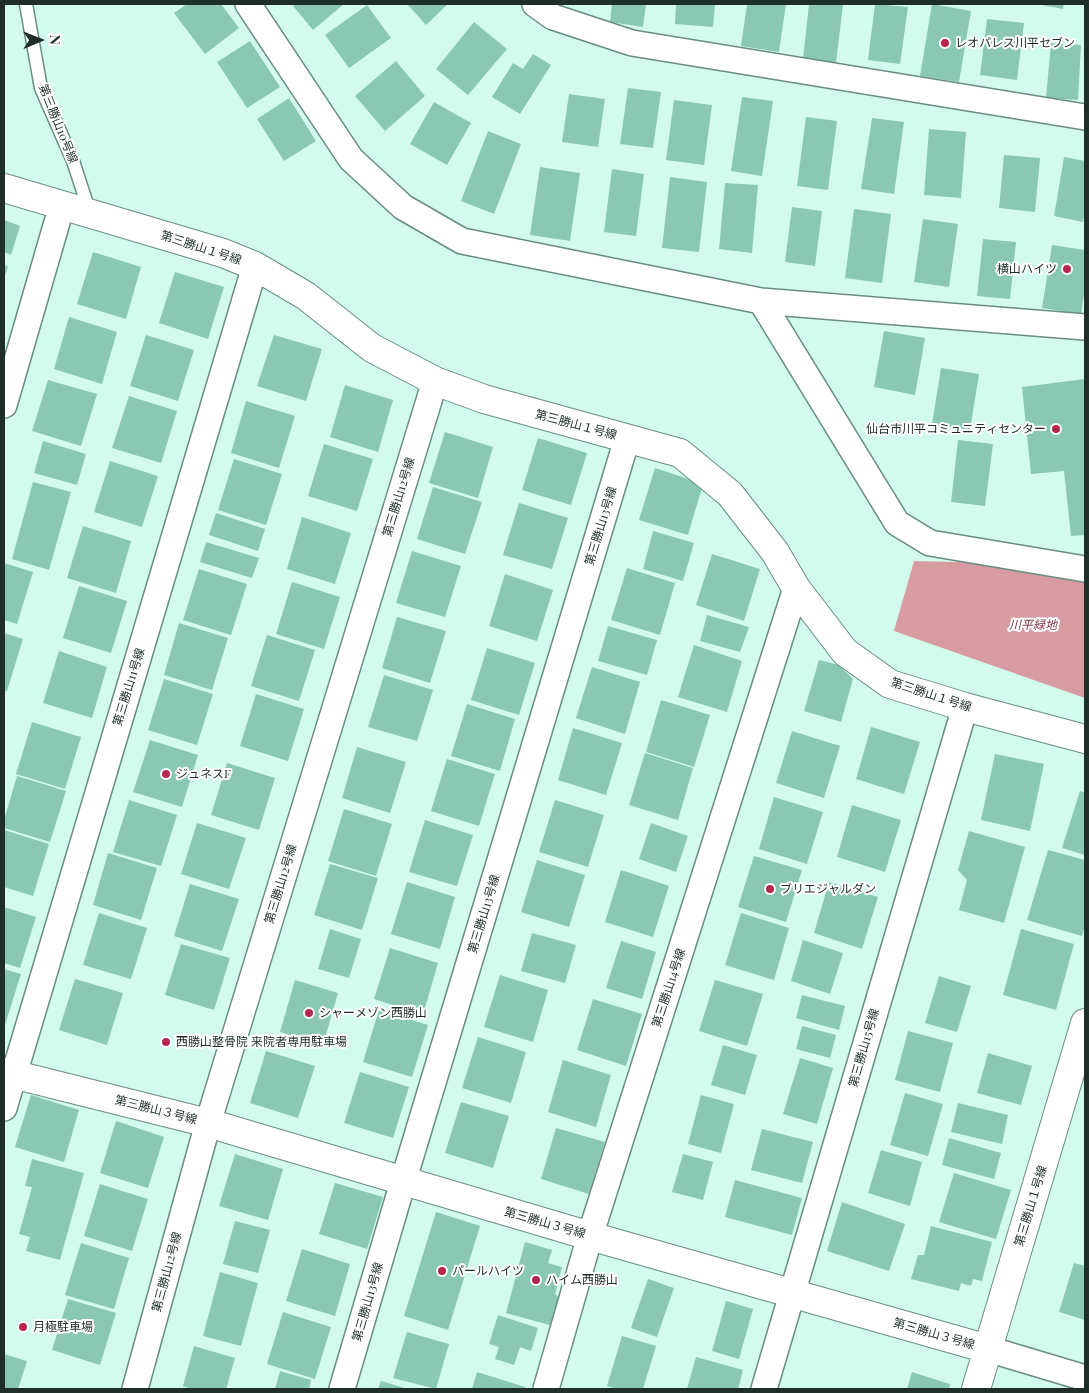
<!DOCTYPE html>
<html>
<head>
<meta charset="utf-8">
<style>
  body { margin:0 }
  #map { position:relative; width:1089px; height:1393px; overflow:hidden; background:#d3fbed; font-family:"Playfair Display",serif }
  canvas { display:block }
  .frame { position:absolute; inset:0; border:5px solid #1f2e29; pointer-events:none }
  .north { position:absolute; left:15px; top:15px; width:50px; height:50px; -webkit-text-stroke:4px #fefefe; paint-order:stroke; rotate:89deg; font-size:14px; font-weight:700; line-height:20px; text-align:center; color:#1f2e29 }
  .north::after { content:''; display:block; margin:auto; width:18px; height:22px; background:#1f2e29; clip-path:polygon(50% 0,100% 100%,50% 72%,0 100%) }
</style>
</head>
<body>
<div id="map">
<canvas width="1089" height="1393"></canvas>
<div class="frame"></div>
<div class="north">N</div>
</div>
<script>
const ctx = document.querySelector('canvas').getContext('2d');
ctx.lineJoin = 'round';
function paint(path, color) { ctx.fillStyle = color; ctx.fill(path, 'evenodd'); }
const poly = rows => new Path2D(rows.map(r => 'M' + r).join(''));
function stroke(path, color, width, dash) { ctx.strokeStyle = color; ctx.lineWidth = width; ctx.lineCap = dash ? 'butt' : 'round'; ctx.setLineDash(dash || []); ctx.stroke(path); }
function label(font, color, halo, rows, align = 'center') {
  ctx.font = font + ' "Playfair Display","Noto Sans JP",serif'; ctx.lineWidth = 4; ctx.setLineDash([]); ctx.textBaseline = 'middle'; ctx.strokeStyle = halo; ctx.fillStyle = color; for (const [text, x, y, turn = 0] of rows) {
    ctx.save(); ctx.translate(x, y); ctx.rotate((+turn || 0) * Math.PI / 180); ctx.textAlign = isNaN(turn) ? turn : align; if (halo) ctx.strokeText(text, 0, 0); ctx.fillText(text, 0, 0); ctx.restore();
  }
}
paint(poly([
  [914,561,999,563,1085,583,1085,698,894,631]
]), '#d69ca2');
paint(poly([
  [187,4,221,4,239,28,205,54,174,13],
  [295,4,344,4,313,30,293,6],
  [407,4,448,4,426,25],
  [612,4,646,4,643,27,610,22],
  [676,4,715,4,713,27,675,24],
  [747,4,786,4,779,52,741,46],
  [809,4,843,4,836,63,803,59],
  [875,4,908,7,900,64,868,60],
  [932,4,971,11,959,82,920,76],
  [1037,4,1064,4,1063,9],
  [367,5,391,38,349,68,325,35],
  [987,19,1024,23,1017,80,980,75],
  [474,22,507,49,468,95,436,69],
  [250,41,280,87,247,108,217,62],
  [1051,43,1081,45,1078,100,1046,98],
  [533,54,551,65,520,114,492,97,513,63,523,69],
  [396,61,425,96,385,131,355,96],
  [628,88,661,92,653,148,620,144],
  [569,94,605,99,598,147,562,142],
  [742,97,773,101,762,176,731,171],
  [289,98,316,141,284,161,257,119],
  [674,100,712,105,704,165,666,160],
  [434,102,471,123,447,165,410,144],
  [806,117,837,121,828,190,797,186],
  [872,118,904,122,894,194,861,189],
  [929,129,966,132,961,198,924,195],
  [488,131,521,144,494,214,461,201],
  [1004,155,1040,158,1035,212,999,208],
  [1064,157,1085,161,1085,212,1083,222,1054,216],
  [540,167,580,173,570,241,530,235],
  [612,169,644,174,636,236,604,232],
  [670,177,707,182,699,252,662,248],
  [725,183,758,185,752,253,719,249],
  [792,207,822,211,815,266,785,262],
  [854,209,891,214,882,283,845,278],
  [923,219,958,224,949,287,914,282],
  [4,220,20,226,11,255,4,252],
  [983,239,1016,242,1010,299,977,296],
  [1052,245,1085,250,1085,288,1081,314,1042,308],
  [93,252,141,267,126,319,77,304],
  [4,265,8,267,4,278],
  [175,272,224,287,208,339,159,323],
  [69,317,117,332,102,384,54,369],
  [884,331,925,338,915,395,874,387],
  [146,335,194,350,178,401,130,386],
  [274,335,322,349,306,401,257,386],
  [941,368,979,374,970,430,932,424],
  [1085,379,1085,535,1071,536,1064,471,1031,474,1022,387],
  [48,380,97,394,81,446,32,431],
  [345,385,393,400,378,452,330,437],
  [129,396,177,411,161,463,112,448],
  [246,401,295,416,279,468,231,453],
  [445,432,493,447,478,498,429,483],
  [538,438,587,453,571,505,522,490],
  [958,440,993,444,985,506,951,502],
  [43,441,86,454,77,485,34,473],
  [324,444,373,459,357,511,308,496],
  [234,459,282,474,266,525,218,510],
  [110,461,158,476,142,527,94,512],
  [655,468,703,484,688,535,639,520],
  [33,482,71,492,49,570,12,559],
  [433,487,482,502,465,554,417,539],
  [519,503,568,518,552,569,503,555],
  [216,513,265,529,258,551,209,535],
  [302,517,351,533,335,584,287,569],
  [83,526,131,541,116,593,67,578],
  [653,531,694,543,683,581,643,569],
  [206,542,259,558,252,578,200,562],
  [412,551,461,566,445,617,396,603],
  [712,554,760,569,744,621,696,605],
  [4,563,33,572,17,624,4,620],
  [627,568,675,583,660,635,611,620],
  [199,569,247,584,231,635,183,620],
  [505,574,553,590,537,641,489,626],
  [292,582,340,597,324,649,276,634],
  [79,586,127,601,111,653,63,638],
  [707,615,749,627,740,652,700,641],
  [397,617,446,631,430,683,382,668],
  [179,623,228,638,212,690,164,675],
  [608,626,657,640,647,675,598,661],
  [4,633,23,639,7,691,4,690],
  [267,635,315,650,299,701,251,686],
  [694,645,742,661,727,712,678,697],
  [487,648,535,663,519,715,471,700],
  [59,651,107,667,92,718,43,703],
  [819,660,839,665,853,679,841,722,804,711],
  [592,667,640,682,625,734,576,718],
  [384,675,433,690,417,741,368,727],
  [164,679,213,694,197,745,148,730],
  [256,694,304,709,288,761,240,746],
  [661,700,710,715,694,767,646,752],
  [467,704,515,719,500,771,451,756],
  [32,722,81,737,65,789,16,774],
  [871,727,920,742,904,794,856,779],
  [573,728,622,743,606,795,558,780],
  [792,731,840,746,824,798,776,783],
  [150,740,198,755,182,807,133,792],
  [357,747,406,762,390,813,342,798],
  [645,753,693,768,678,820,629,805],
  [995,754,1044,764,1030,831,981,820],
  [447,759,495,774,479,826,431,811],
  [227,763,275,778,259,830,211,815],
  [17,776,66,791,50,842,4,828,4,820],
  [1080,791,1085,793,1085,855,1062,848],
  [774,797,823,812,807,864,759,849],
  [129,800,177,815,161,866,113,852],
  [555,800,604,815,588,867,539,852],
  [852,805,901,820,885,872,837,857],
  [344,809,392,824,376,876,328,861],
  [425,820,473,835,457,886,409,872],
  [197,823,246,838,229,889,181,874],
  [651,823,688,836,676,872,639,859],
  [4,830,49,844,33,896,4,887],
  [969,831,1025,847,1004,923,959,910,967,880,958,870],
  [1048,850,1085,860,1085,925,1082,936,1027,920],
  [108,853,157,868,141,920,93,905],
  [754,856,802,870,786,922,738,907],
  [537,860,585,875,569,927,521,912],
  [330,864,378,878,362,930,314,915],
  [621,870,669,886,653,937,605,922],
  [407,882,455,897,440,949,391,934],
  [829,882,878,897,862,949,814,933],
  [190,884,239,899,222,951,174,936],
  [4,907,36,917,20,968,4,963],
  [99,913,147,928,131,979,83,965],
  [741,913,789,928,774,980,725,965],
  [330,929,361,939,349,978,318,969],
  [1021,929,1074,944,1056,1010,1003,995],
  [532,933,576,945,565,983,521,971],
  [803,940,843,953,830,994,791,981],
  [621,941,656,952,642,999,606,988],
  [181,944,230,958,214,1010,165,995],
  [390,948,438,963,423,1015,374,999],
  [4,969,21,974,4,1028],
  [500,975,548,990,533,1042,484,1027],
  [939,976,971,986,957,1032,925,1023],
  [75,979,123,993,107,1045,59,1030],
  [295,980,338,993,323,1045,280,1032],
  [715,980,763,994,747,1046,699,1031],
  [802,995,845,1006,839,1030,796,1018],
  [593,999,642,1014,626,1066,577,1050],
  [379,1010,428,1025,412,1077,363,1062],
  [802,1026,836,1035,830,1058,796,1049],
  [908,1031,953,1043,940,1092,895,1080],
  [478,1037,526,1052,511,1103,462,1088],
  [723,1045,757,1055,745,1095,711,1085],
  [266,1051,315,1066,298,1118,250,1103],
  [988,1053,1032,1066,1021,1105,977,1093],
  [800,1058,833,1068,817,1124,783,1114],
  [563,1060,611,1075,596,1127,548,1112],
  [360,1072,409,1087,393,1138,344,1123],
  [905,1093,943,1104,928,1156,890,1145],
  [31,1095,79,1110,64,1162,15,1147],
  [701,1095,734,1104,721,1153,688,1144],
  [461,1102,509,1116,493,1168,445,1153],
  [958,1103,1008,1115,1002,1144,951,1132],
  [116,1121,164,1137,148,1188,100,1173],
  [556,1128,605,1142,589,1194,541,1179],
  [762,1129,813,1142,802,1183,751,1170],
  [949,1138,1001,1153,994,1179,942,1165],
  [881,1150,922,1162,910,1206,868,1193],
  [235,1154,283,1169,268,1220,219,1206],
  [683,1154,713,1162,703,1200,672,1192],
  [32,1159,84,1173,60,1260,26,1251,30,1237,19,1234,32,1187,25,1186],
  [954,1173,1011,1190,996,1239,939,1222],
  [735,1180,802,1198,792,1235,725,1217],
  [335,1183,383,1197,367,1249,319,1234],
  [100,1184,148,1199,132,1251,84,1236],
  [842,1202,905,1224,889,1271,827,1251],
  [436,1212,480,1226,448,1330,404,1316],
  [235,1221,270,1230,258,1273,223,1264],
  [931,1226,992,1242,982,1281,973,1279,971,1286,961,1283,959,1291,911,1279,918,1255,924,1255],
  [525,1242,552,1250,548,1263,562,1267,555,1294,561,1299,553,1326,506,1313],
  [81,1243,129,1258,114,1309,65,1295],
  [302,1249,350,1264,335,1316,286,1301],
  [1074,1263,1085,1266,1085,1320,1059,1312],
  [220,1272,258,1283,241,1346,203,1336],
  [648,1279,674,1288,657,1337,631,1328],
  [68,1299,116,1313,100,1365,52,1350],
  [726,1301,753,1309,739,1359,712,1351],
  [283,1312,331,1327,315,1379,267,1364],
  [498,1315,538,1328,531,1351,520,1347,514,1365,495,1359,499,1347,489,1344],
  [407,1332,449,1344,436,1389,393,1378],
  [622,1336,656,1346,643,1389,617,1389,607,1386],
  [194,1346,235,1358,226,1389,192,1389,183,1386],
  [4,1354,27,1361,18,1389,4,1389],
  [696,1357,743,1370,738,1389,687,1389],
  [280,1371,311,1380,309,1389,275,1389],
  [477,1372,525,1387,525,1389,472,1389],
  [912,1372,950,1384,949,1389,907,1389],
  [381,1381,408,1389,378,1389]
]), '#8ac8b4');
const lane = poly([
  [26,4,41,88,73,161,90,213]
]);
const street = poly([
  [248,4,351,159,403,207,462,241,761,301,897,523,930,543,1085,569],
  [535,4,553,17,632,43,1085,117],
  [761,301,1085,327],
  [4,405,62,205],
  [4,1108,255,266],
  [988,1349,1085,1378],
  [135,1389,208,1123,435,381],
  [342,1389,403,1182,627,439],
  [546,1389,590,1236,796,588],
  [764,1389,965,707]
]);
const secondary = poly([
  [4,188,223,253,255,266,306,296,372,348,435,381,484,399,680,453,730,494,775,552,796,588,845,652,890,684,965,707,1085,739],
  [4,1072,208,1123,590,1236,988,1349],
  [976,1389,1085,1023]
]);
stroke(lane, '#698d81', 15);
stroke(street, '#698d81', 28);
stroke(secondary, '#698d81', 30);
stroke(lane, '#fff', 12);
stroke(street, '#fff', 25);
stroke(secondary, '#fff', 28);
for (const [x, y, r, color] of [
  [945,43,5,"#b7264c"],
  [1067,269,5,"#b7264c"],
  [1056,429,5,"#b7264c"],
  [166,774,5,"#b7264c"],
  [770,889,5,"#b7264c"],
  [309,1013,5,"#b7264c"],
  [166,1042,5,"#b7264c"],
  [442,1271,5,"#b7264c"],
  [536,1280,5,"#b7264c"],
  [23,1327,5,"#b7264c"]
]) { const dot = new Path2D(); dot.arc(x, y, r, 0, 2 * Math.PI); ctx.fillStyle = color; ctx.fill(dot); stroke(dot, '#fefefe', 2); }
label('12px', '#1f2e29', '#fefefe', [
  ["レオパレス川平セブン",955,43],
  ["横山ハイツ",1057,269,"right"],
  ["仙台市川平コミュニティセンター",1046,429,"right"],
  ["ジュネスF",176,774],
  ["ブリエジャルダン",780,889],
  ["シャーメゾン西勝山",319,1013],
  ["西勝山整骨院 来院者専用駐車場",176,1042],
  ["パールハイツ",452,1271],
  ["ハイム西勝山",546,1280],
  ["月極駐車場",33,1327]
], 'left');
label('12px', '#1f2e29', '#fefefe', [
  ["第三勝山10号線",58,124,68],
  ["第三勝山１号線",201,248,18],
  ["第三勝山１号線",576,425,15],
  ["第三勝山12号線",399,497,-73],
  ["第三勝山13号線",601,526,-73],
  ["第三勝山11号線",129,687,-73],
  ["第三勝山１号線",931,695,18],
  ["第三勝山12号線",281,884,-73],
  ["第三勝山13号線",484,914,-73],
  ["第三勝山14号線",669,988,-72],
  ["第三勝山15号線",864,1048,-74],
  ["第三勝山３号線",156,1110,14],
  ["第三勝山１号線",1031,1206,-73],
  ["第三勝山３号線",545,1223,16],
  ["第三勝山12号線",167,1272,-75],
  ["第三勝山13号線",368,1302,-74],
  ["第三勝山３号線",934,1334,16]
]);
label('italic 12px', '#813944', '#fefefe', [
  ["川平緑地",1033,625]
]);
</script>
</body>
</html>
